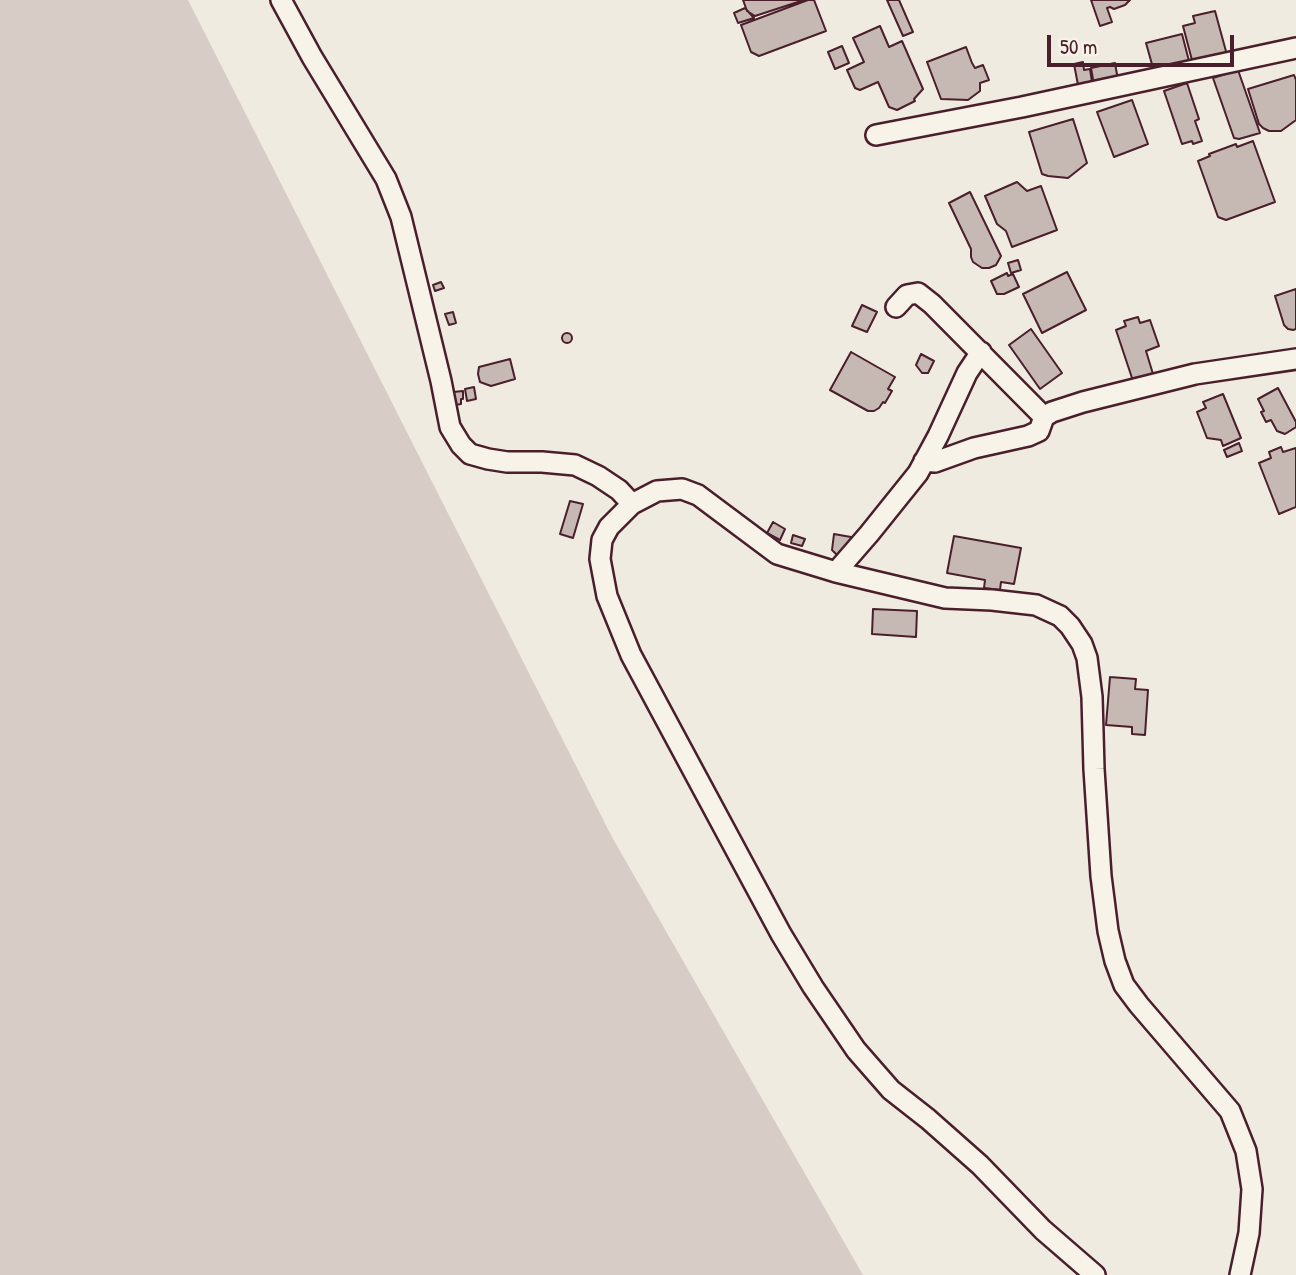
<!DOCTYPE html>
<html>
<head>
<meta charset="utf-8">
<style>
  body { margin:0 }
  #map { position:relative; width:1296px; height:1275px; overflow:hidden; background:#f0ebe0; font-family:"Patrick Hand",sans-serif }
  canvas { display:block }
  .scale { position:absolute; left:1047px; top:35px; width:187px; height:32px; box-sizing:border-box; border:4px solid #4a1f2b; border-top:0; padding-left:9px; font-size:21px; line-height:24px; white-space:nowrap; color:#4a1f2b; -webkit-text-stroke:5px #f7f3e8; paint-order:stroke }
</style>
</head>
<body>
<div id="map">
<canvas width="1296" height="1275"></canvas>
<div class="scale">50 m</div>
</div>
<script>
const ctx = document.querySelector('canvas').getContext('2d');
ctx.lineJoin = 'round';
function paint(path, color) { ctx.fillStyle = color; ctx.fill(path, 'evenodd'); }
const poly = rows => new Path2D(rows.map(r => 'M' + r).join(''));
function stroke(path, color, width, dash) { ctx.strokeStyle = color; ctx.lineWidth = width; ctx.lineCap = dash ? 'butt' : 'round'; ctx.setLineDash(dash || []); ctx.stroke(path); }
paint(poly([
  [0,0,188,0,612,837,863,1275,0,1275]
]), '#d8cdc6');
const building = poly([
  [743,0,804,0,755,16,747,11,743,0],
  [808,0,814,0,826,31,759,56,751,52,741,25,808,0],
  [887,0,899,0,913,32,903,36,887,0],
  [1091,0,1130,0,1125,5,1114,9,1110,7,1107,8,1112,22,1100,26,1091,0],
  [745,8,754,18,738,23,734,13,745,8],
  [1215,11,1227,55,1193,64,1183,26,1195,23,1193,16,1215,11],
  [880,26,889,47,902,41,923,89,914,99,915,101,897,110,889,107,878,82,860,90,855,88,847,70,864,62,853,38,880,26],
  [1182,34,1189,61,1189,66,1155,75,1146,43,1182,34],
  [842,46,849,63,835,69,828,52,842,46],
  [966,47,972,63,975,68,983,65,989,80,980,83,980,91,968,100,941,99,927,62,966,47],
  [1083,62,1084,70,1090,69,1092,82,1088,86,1078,85,1074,64,1083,62],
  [1115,63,1118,80,1094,85,1091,68,1115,63],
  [1238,70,1260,133,1239,139,1234,138,1213,78,1238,70],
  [1294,75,1296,80,1296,120,1281,131,1269,131,1263,128,1259,124,1248,89,1294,75],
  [1187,83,1199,119,1195,121,1202,141,1193,144,1192,141,1182,144,1164,91,1187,83],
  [1132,100,1148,144,1114,157,1097,112,1132,100],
  [1073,119,1087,163,1068,178,1048,176,1042,174,1029,132,1073,119],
  [1253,141,1275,202,1226,220,1218,217,1198,161,1210,156,1209,154,1236,144,1237,147,1253,141],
  [1017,182,1027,191,1041,186,1057,230,1012,247,1006,231,997,224,985,196,1017,182],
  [970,192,1001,256,996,265,989,268,982,268,973,262,971,257,971,249,949,203,970,192],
  [1018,260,1021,270,1011,273,1008,263,1018,260],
  [1067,272,1086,310,1042,333,1023,294,1067,272],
  [1007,273,1008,276,1013,274,1019,287,1004,294,997,294,991,281,1007,273],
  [441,282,444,288,435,291,433,285,441,282],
  [1296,289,1296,329,1293,330,1288,329,1284,325,1275,296,1296,289],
  [862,305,877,312,867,332,852,326,862,305],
  [453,312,456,323,449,325,445,314,453,312],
  [1138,317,1140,323,1150,320,1159,346,1146,351,1153,374,1133,381,1116,330,1126,326,1124,321,1138,317],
  [1031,329,1062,373,1040,389,1009,345,1031,329],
  '562 338a5 5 0 1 1 10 0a5 5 0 1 1-10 0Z',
  [851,352,895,377,888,389,892,391,885,403,883,402,879,408,874,411,868,411,830,390,851,352],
  [921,354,934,361,928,373,922,373,916,365,921,354],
  [510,359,515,379,491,386,480,382,478,374,479,367,510,359],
  [474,387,476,399,467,401,465,389,474,387],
  [1278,388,1296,422,1296,427,1285,434,1277,431,1271,420,1266,422,1261,412,1264,411,1258,399,1278,388],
  [463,391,463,399,461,399,461,404,455,405,453,392,463,391],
  [1223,394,1241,438,1223,446,1221,440,1207,438,1197,412,1206,408,1203,402,1223,394],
  [1239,443,1242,451,1227,457,1224,450,1239,443],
  [1281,447,1283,452,1296,448,1296,507,1279,514,1259,463,1271,458,1269,452,1281,447],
  [570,501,583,504,573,538,560,534,570,501],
  [773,522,785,529,780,540,767,533,773,522],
  [834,534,851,537,849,548,844,556,836,554,832,550,834,534],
  [793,535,805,539,802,546,791,543,793,535],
  [954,536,1021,548,1014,584,1001,582,1000,590,984,588,985,580,947,573,954,536],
  [873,609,917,611,916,637,872,634,873,609],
  [1110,677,1136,679,1135,689,1148,690,1145,735,1132,734,1132,727,1106,725,1110,677]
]);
paint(building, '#c6b8b3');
stroke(building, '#4a1f2b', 2);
const minor = poly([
  [281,0,312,57,386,179,401,217,441,381,450,427,461,445,470,454,488,459,507,462,542,462,575,465,598,476,619,490,632,504],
  [876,135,1022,107,1296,48],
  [896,307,907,295,918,293,932,304,1044,417],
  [924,461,935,462,974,448,1028,436,1039,431,1044,417,1052,412,1083,402,1195,374,1296,359],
  [836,572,869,534,918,473,938,436,967,373,981,352],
  [1095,1275,1043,1230,980,1165,928,1119,891,1090,856,1050,813,987,781,934,631,655,607,596,600,559,602,540,609,527,632,504,657,491,682,489,698,495,777,554,836,572,945,598,992,600,1036,605,1060,616,1070,626,1082,644,1087,658,1092,697,1094,769,1101,876,1108,931,1115,961,1124,985,1139,1005,1230,1111,1246,1151,1252,1189,1249,1233,1240,1275]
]);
stroke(minor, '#4a1f2b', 24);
stroke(minor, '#f7f3e8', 19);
</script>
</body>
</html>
